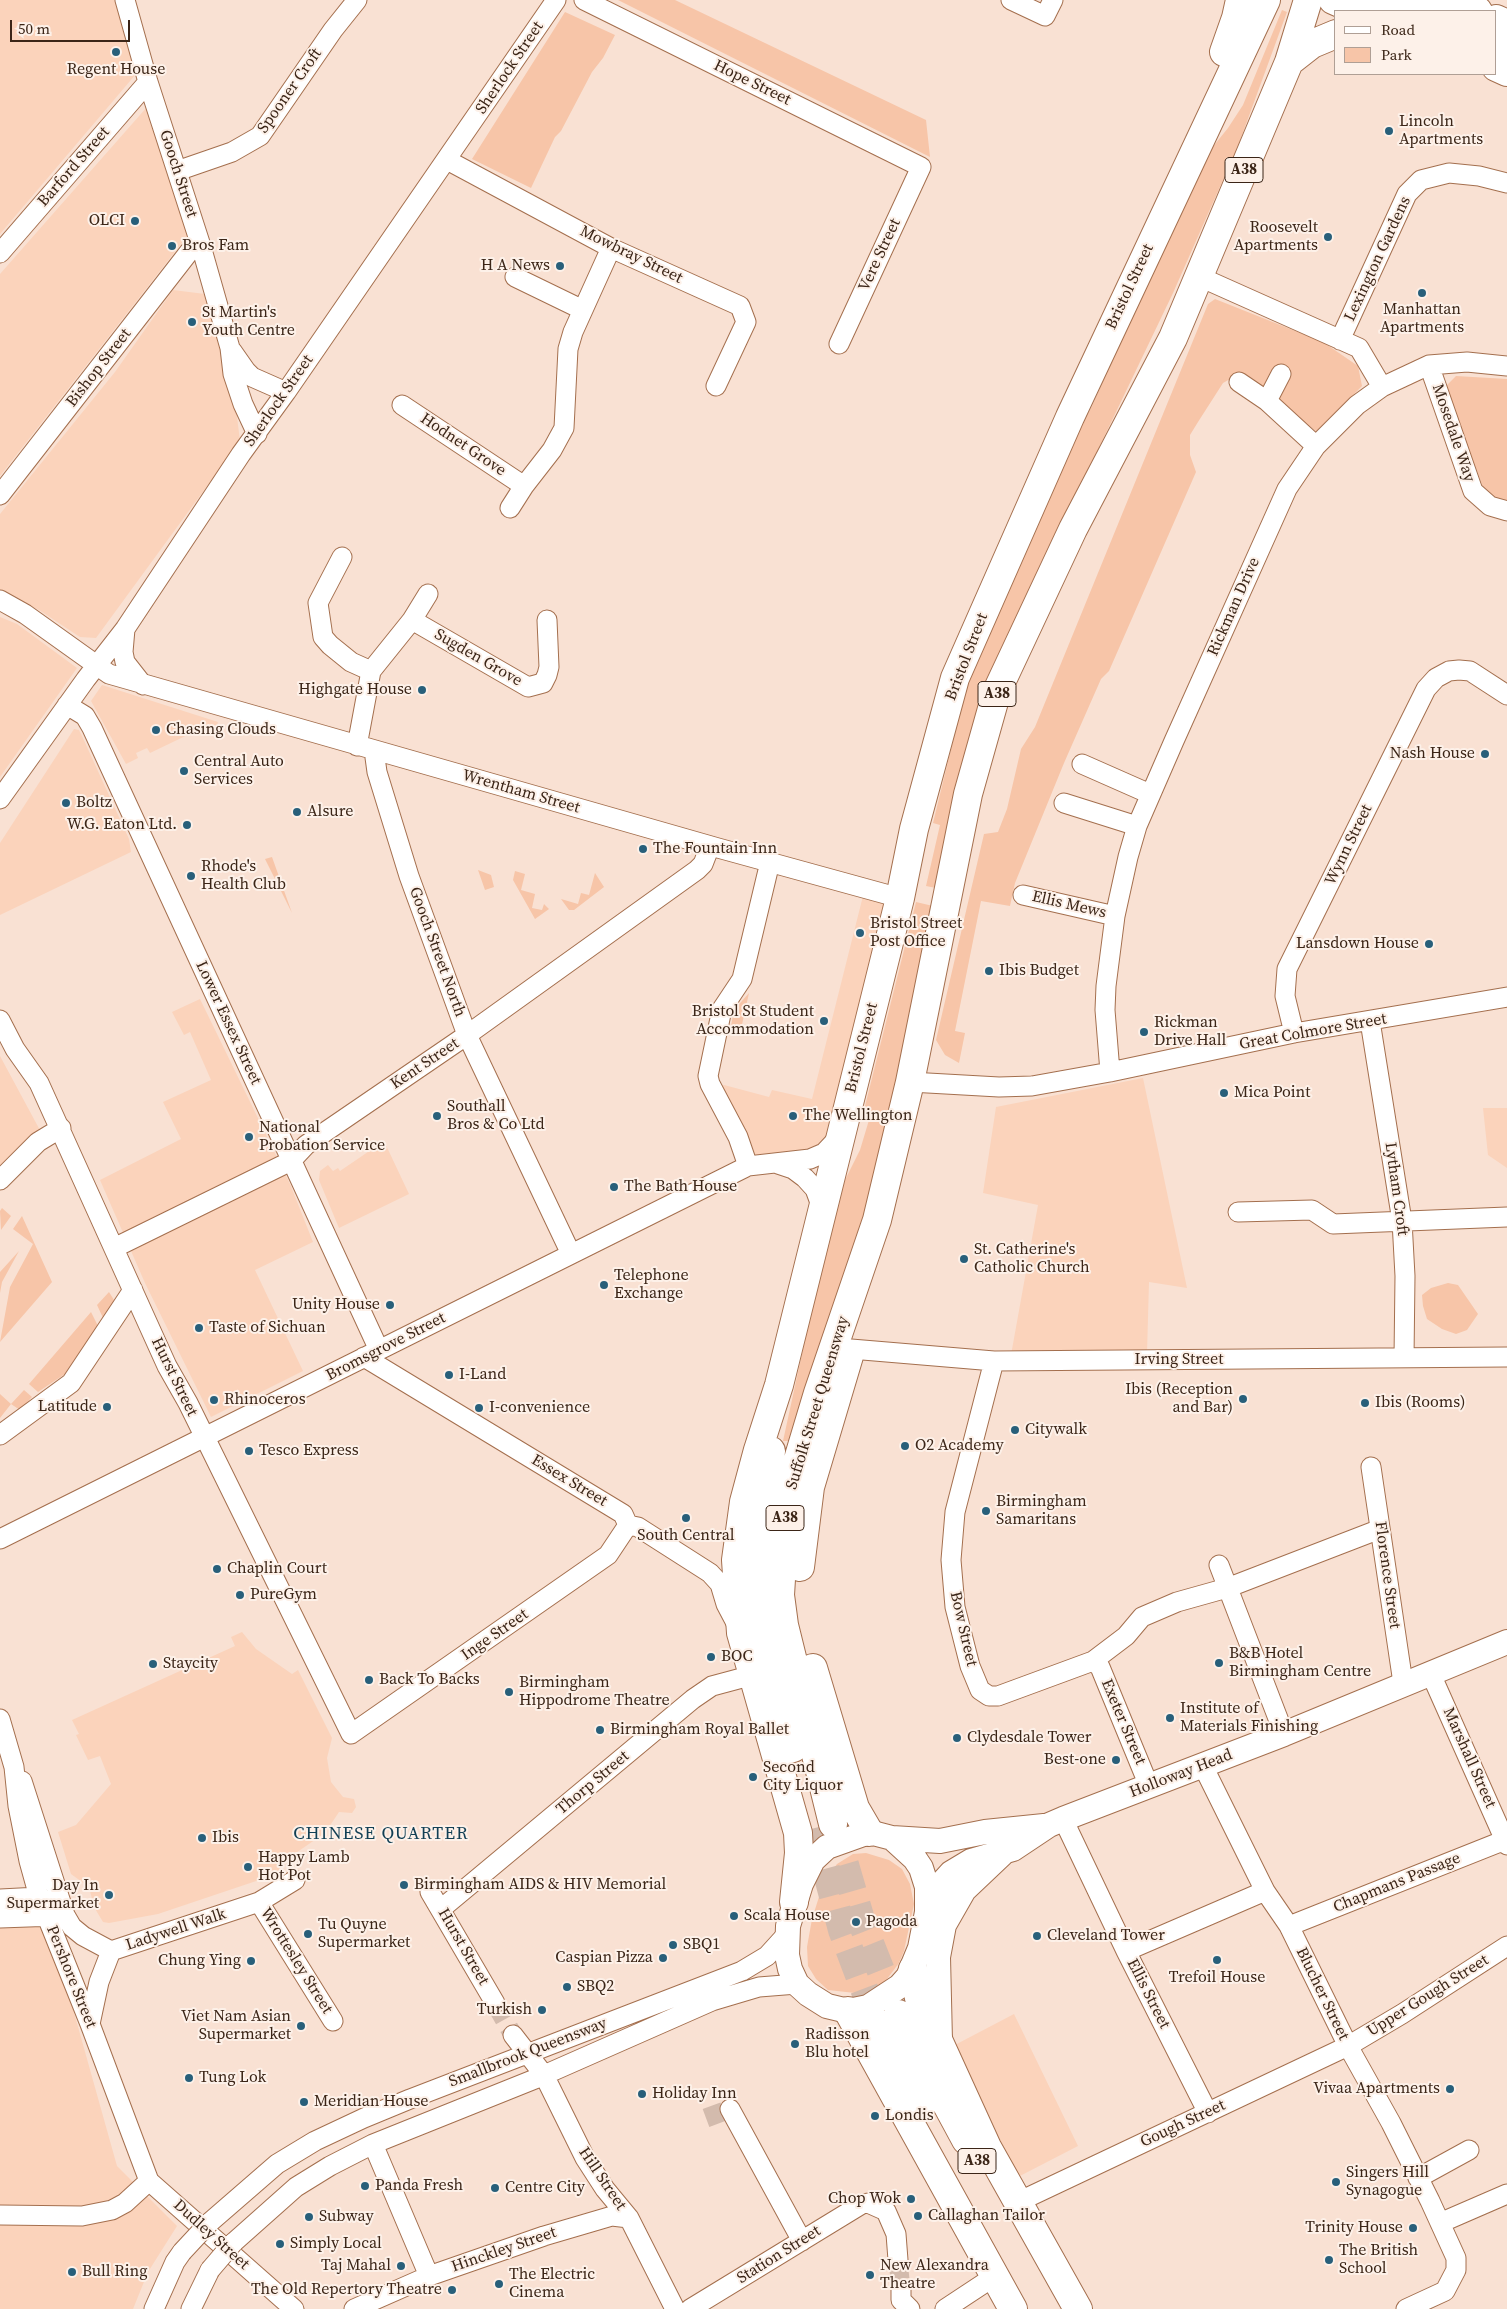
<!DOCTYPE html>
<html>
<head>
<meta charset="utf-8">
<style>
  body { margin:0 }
  #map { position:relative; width:1507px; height:2309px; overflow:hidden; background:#f9e1d3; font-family:"Source Serif 4",serif }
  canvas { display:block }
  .legend { position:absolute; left:1334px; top:10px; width:162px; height:65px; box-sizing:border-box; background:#fdf1e9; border:1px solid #af9f95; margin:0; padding:6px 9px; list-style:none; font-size:15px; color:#3b2517 }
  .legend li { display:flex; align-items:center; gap:10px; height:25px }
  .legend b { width:25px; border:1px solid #af9f95 }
  .scale { position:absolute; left:10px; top:20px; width:120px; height:22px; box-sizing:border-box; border:2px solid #3b2517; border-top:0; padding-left:6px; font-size:15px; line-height:18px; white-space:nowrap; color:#3b2517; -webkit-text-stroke:4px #fdf1e9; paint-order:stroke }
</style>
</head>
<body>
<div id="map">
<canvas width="1507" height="2309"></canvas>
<ul class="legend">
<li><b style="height:6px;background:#fff"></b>Road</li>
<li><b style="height:14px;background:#f7c5a8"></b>Park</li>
</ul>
<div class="scale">50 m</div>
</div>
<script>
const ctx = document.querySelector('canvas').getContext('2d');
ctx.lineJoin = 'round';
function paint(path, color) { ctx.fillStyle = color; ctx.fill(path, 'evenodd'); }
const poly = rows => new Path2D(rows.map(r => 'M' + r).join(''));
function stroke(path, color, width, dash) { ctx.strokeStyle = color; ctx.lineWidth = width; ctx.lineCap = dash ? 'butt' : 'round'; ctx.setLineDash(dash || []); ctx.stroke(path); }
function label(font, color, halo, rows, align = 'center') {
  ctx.font = font + ' "Source Serif 4",serif'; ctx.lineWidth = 4; ctx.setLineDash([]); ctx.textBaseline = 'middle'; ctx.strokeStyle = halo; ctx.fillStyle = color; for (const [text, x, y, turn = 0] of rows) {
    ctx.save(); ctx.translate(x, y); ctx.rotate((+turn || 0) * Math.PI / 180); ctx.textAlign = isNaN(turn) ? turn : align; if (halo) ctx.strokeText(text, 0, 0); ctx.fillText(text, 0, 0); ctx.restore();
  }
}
paint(poly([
  [0,0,115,0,136,74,0,234],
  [147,107,188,235,0,476,0,274],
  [173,290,205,294,233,385,240,441,96,638,80,637,39,610,0,591,0,514,115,372],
  [0,617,17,624,77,668,0,777],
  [102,685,218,722,215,731,200,729,150,753,147,748,136,753,138,758,126,764,91,701],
  [74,729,79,730,82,736,129,839,131,852,0,915,0,843],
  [865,888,900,898,834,1144,748,1166,713,1090,724,1085,769,1097,772,1090,812,1099],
  [200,999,290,1184,313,1242,255,1270,303,1371,211,1417,145,1283,100,1180,181,1139,163,1102,211,1080,190,1032,184,1035,172,1012],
  [0,1056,42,1134,0,1172],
  [1143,1078,1187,1288,1149,1282,1147,1353,1011,1355,1038,1205,983,1193,996,1107],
  [1483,1108,1507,1108,1507,1168,1488,1155],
  [384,1141,409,1194,339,1228,319,1180,320,1171,328,1165,333,1171,338,1168,340,1171],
  [242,1632,256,1649,292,1674,298,1670,332,1738,327,1758,331,1782,343,1797,354,1799,356,1807,352,1813,339,1812,325,1833,287,1859,277,1874,158,1914,109,1923,103,1922,94,1907,89,1887,71,1874,58,1832,76,1825,111,1784,100,1756,88,1760,76,1735,79,1734,72,1720,235,1646,231,1637],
  [28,1921,52,1934,117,2166,177,2226,148,2272,133,2309,0,2309,0,1927],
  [1014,2014,1078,2146,1016,2178,951,2047]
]), '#fbd3bb');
paint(poly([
  [618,0,675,0,926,120,930,157],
  [1282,10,1287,12,1238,146,1173,293,992,671,975,716,957,783,936,888,926,886,940,825,933,823,964,696,984,643,1038,513,1092,406,1199,164,1228,128,1243,105],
  [565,12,615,35,603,58,592,72,561,131,555,137,531,188,472,159],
  [1215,299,1323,342,1358,366,1362,386,1317,432,1263,390,1237,375,1223,383,1198,422,1190,435,1190,455,1196,472,1109,671,1101,679,1064,763,1015,883,1010,906,981,901,955,1031,965,1033,959,1063,945,1055,936,1040,984,834,998,832,1007,809,1021,749,1035,727,1208,304],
  [1456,376,1507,379,1507,506,1486,495,1445,387],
  [272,857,292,913,265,859],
  [478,870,491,875,494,887,485,890],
  [515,871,525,874,521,890,535,894,532,908,542,910,544,904,549,909,535,919,513,880],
  [595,873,604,887,574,910,569,910,561,899,578,904,581,893,589,895],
  [916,902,933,906,883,1154,812,1382,789,1441,783,1441,822,1262,845,1180,860,1150,869,1120,863,1114],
  [749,993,741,1029,731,1026,734,1010],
  [2,1208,11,1216,1,1230,0,1211],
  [22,1216,52,1282,0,1342,10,1287,33,1244,13,1229],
  [19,1251,2,1282,0,1293,0,1272],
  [1448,1283,1458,1285,1478,1314,1467,1330,1456,1334,1442,1329,1427,1319,1423,1306,1422,1295,1431,1288],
  [109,1292,114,1300,104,1320,97,1305],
  [91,1312,99,1328,65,1374,38,1392,29,1384],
  [24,1390,32,1397,20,1410,11,1404,0,1418,0,1394,11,1404],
  [866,1853,889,1860,902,1869,910,1884,914,1904,904,1951,899,1963,884,1983,872,1991,855,1993,828,1990,816,1979,808,1966,807,1947,812,1919,824,1881,837,1864,853,1854]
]), '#f7c5a8');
stroke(poly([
  [495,2003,513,2035],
  [706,2118,730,2109],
  [898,2260,901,2290]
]), '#d3bbad', 19, [19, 9]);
stroke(poly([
  [833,1824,862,1923,898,2014],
  [815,1828,842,1930,877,2023]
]), '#d3bbad', 28, [28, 14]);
const minor = poly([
  [125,0,148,82,201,246,230,348,233,374,243,404,257,434],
  [584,0,921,167,839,344],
  [1011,0,1045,16,1053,0],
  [447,160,611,248,740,306,746,322,716,386],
  [177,171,232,152,260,136,333,30,357,0],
  [0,253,148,82],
  [515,277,583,310],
  [1200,277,1359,348,1382,387],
  [1340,340,1407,194,1421,180,1449,173,1479,176,1507,183],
  [232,351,246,371,252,377,286,392],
  [1429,365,1473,491,1490,506,1507,511],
  [1239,382,1267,401,1316,446],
  [1267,401,1281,374],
  [402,405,524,486],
  [0,495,189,252,201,246],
  [510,508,524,486,552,450,564,428,568,349,573,332,611,248],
  [342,557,318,603,323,637,330,645,351,662,371,671],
  [0,600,25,614,109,674,718,848,900,898],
  [412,620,528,687,543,683,547,675,549,667,547,620],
  [125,629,123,652,125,662,143,685],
  [67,705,85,716,92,728,379,1350],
  [357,746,371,671,412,620,428,594],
  [374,750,377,772,409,876,467,1035,571,1254],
  [1082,764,1150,794],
  [0,799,86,679,125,629,241,454,286,392,556,0],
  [1064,803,1137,826],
  [1023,895,1115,916],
  [0,1020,15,1049,39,1083,167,1366,188,1403,351,1734,608,1555,628,1525],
  [1370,1021,1402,1221,1405,1276,1404,1358],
  [1294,1033,1285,996,1287,969,1426,689,1436,678,1449,671,1459,670,1470,671,1507,695],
  [1110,1072,1105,1010,1106,986,1115,916,1128,857,1137,826,1174,741,1287,489,1316,446,1357,405,1382,387,1429,365,1467,362,1507,366],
  [910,1082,999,1087,1032,1086,1110,1072,1294,1033,1507,997],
  [778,1164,793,1169,805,1178,815,1189,822,1208],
  [748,1166,738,1137,710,1084,708,1076,722,1009,742,979,770,862],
  [0,1180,38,1142,61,1128],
  [1238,1212,1312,1210,1333,1224,1507,1217],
  [114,1248,291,1161,306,1145,467,1035,697,870,703,864,710,846],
  [851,1349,994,1361,1507,1357],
  [364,1357,623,1514,628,1525],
  [994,1361,955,1512,951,1560,955,1607,970,1666,980,1690,989,1696,998,1696,1093,1661,1126,1636,1142,1617,1177,1602,1227,1588,1380,1529],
  [0,1435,71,1383,133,1290],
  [1371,1467,1403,1683],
  [628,1525,638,1527,710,1573,720,1584,726,1604,736,1623],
  [0,1539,748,1166,810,1159,824,1153,839,1137],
  [1219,1565,1284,1734],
  [1093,1661,1100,1667,1149,1786],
  [1430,1672,1507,1845],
  [0,1719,14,1767,18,1806,29,1861,39,1897,90,2024,149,2181,294,2309],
  [1203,1766,1265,1891,1289,1926,1348,2046,1391,2123,1430,2201,1456,2258,1456,2270,1445,2291,1406,2309],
  [22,1781,65,1915],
  [1063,1819,1126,1951,1208,2113],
  [430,1892,495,2003],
  [39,1897,65,1915,72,1927,83,1936,111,1951,259,1902,295,1880],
  [0,1899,39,1897],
  [259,1902,333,2021],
  [441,1909,693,1699,712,1686,753,1675],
  [0,1918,56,1916],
  [1289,1926,1505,1840],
  [1126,1951,1265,1891],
  [90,2024,99,1982,111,1951],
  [513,2035,544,2075,585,2158,605,2189,629,2218,675,2309],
  [730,2109,802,2241],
  [373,2144,429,2276],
  [1418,2178,1469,2150],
  [1018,2202,1348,2046,1402,2014,1507,1946],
  [0,2215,82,2216,112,2210,125,2203,149,2181],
  [209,2223,277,2164,315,2141,364,2118,410,2099,742,1971,767,1956,787,1934],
  [1440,2223,1507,2194],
  [233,2243,296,2187,330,2166,373,2144,535,2079,712,2001,759,1987,797,1984],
  [901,2290,901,2300,910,2309],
  [154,2309,175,2262,182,2252],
  [191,2309,210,2270],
  [354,2309,429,2276,544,2236,612,2216,629,2218],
  [690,2309,862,2204,868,2203,886,2211,896,2234,898,2260],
  [945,2309,995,2276]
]);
const major = poly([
  [869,1832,892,1838,915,1859,921,1868,927,1887,927,1912,920,1948,908,1977,900,1986,868,2007,848,2011,827,2006,808,1994,797,1984,790,1969,787,1955,788,1926,801,1884,813,1860,827,1847,869,1832],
  [892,1838,940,1841,985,1832,1044,1826],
  [927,1912,941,1884,951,1873,971,1861,1013,1849,1049,1825,1063,1819,1284,1734,1507,1642],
  [940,2041,938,1957,944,1925,964,1890,1002,1854]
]);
const highway = poly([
  [1333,0,1358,11],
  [1370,0,1387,11],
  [1403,0,1429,11],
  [1451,0,1478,11],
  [1496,19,1507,24],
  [1496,40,1507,44],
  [1224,52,1236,18,1240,0],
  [1289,62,1312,44,1336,34],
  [1496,67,1507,72],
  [771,1451,756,1595,759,1622,793,1748],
  [800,1567,810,1487,849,1356],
  [813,1668,855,1808,869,1832],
  [833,1824,784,1625,780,1595,785,1515,794,1473,818,1393,877,1220,910,1082,968,794,997,691,1073,529,1173,338,1289,62,1308,0],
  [794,1902,799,1853,798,1833,741,1633,736,1560,744,1502,758,1450,779,1385,900,898,914,829,955,678,1070,417,1266,0],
  [913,1969,919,1998,987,2147,1078,2309],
  [848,2011,1013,2309],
  [898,2014,966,2140],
  [877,2023,921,2107]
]);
stroke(minor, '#a46f4e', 21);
stroke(major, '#a46f4e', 26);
stroke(highway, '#a46f4e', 30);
stroke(minor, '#fff', 19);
stroke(major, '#fff', 24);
stroke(highway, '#fff', 28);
const minorBridge = poly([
  [182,2252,209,2223],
  [210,2270,233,2243]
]);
stroke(minorBridge, '#a46f4e', 21, []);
stroke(minorBridge, '#fff', 19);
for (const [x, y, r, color] of [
  [116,52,5,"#285f7a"],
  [1389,131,5,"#285f7a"],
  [135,221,5,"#285f7a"],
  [1328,237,5,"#285f7a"],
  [172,246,5,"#285f7a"],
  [560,266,5,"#285f7a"],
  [1422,293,5,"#285f7a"],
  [192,322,5,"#285f7a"],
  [422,690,5,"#285f7a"],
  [156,730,5,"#285f7a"],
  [1485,754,5,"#285f7a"],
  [184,771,5,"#285f7a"],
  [66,803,5,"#285f7a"],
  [297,812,5,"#285f7a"],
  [187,825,5,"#285f7a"],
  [643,849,5,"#285f7a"],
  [191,876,5,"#285f7a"],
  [860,933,5,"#285f7a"],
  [1429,944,5,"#285f7a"],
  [989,971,5,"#285f7a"],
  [824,1021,5,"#285f7a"],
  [1144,1032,5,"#285f7a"],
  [1224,1093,5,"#285f7a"],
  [437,1116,5,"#285f7a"],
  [793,1116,5,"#285f7a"],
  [249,1137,5,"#285f7a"],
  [614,1187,5,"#285f7a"],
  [964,1259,5,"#285f7a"],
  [604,1285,5,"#285f7a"],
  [390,1305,5,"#285f7a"],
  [199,1328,5,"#285f7a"],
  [449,1375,5,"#285f7a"],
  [1243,1399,5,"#285f7a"],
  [214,1400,5,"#285f7a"],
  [1365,1403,5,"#285f7a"],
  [107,1407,5,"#285f7a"],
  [479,1408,5,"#285f7a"],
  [1015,1430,5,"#285f7a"],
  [905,1446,5,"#285f7a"],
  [249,1451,5,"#285f7a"],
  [986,1511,5,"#285f7a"],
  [686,1518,5,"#285f7a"],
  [217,1569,5,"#285f7a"],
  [240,1595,5,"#285f7a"],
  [711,1657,5,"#285f7a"],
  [1219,1663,5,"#285f7a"],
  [153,1664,5,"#285f7a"],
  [369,1680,5,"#285f7a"],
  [509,1692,5,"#285f7a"],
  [1170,1718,5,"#285f7a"],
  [600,1730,5,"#285f7a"],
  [957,1738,5,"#285f7a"],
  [1116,1760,5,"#285f7a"],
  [753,1777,5,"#285f7a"],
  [202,1838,5,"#285f7a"],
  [248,1867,5,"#285f7a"],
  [404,1885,5,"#285f7a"],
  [109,1895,5,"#285f7a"],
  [734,1916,5,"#285f7a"],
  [856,1922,5,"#285f7a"],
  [308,1934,5,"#285f7a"],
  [1037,1936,5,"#285f7a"],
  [673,1945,5,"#285f7a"],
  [663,1958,5,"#285f7a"],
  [1217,1960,5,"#285f7a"],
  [251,1961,5,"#285f7a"],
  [567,1987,5,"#285f7a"],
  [542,2010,5,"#285f7a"],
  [301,2026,5,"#285f7a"],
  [795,2044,5,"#285f7a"],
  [189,2078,5,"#285f7a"],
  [1450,2089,5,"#285f7a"],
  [642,2094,5,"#285f7a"],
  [304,2102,5,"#285f7a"],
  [875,2116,5,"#285f7a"],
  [1336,2182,5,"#285f7a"],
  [365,2186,5,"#285f7a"],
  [495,2188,5,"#285f7a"],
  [911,2199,5,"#285f7a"],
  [918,2216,5,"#285f7a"],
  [309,2217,5,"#285f7a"],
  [1413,2228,5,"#285f7a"],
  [280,2244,5,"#285f7a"],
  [1329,2260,5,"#285f7a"],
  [401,2266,5,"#285f7a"],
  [72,2272,5,"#285f7a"],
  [870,2275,5,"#285f7a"],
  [499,2284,5,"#285f7a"],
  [452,2290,5,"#285f7a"]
]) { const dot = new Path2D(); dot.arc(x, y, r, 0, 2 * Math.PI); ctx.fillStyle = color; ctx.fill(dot); stroke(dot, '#fdf1e9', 2); }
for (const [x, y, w] of [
  [1244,170,38],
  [997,694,38],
  [785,1518,38],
  [977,2161,38]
]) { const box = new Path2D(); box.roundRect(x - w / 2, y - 12.5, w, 25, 4); ctx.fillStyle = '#fdf1e9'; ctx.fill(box); stroke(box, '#3b2517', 1); }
label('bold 15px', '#3b2517', null, [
  ["A38",1244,170],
  ["A38",997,694],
  ["A38",785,1518],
  ["A38",977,2161]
]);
label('16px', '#3b2517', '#fdf1e9', [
  ["Sherlock Street",510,68,-56],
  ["Hope Street",752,83,26],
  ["Spooner Croft",290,91,-55],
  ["Barford Street",74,167,-49],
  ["Gooch Street",178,174,72],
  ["Mowbray Street",631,255,26],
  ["Vere Street",880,255,-65],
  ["Lexington Gardens",1378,259,-65],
  ["Bristol Street",1130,287,-65],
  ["Bishop Street",99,368,-52],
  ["Sherlock Street",279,401,-55],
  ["Mosedale Way",1453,433,71],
  ["Hodnet Grove",463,445,34],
  ["Rickman Drive",1234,607,-66],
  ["Bristol Street",967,657,-69],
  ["Sugden Grove",478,658,30],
  ["Wrentham Street",521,792,16],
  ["Wynn Street",1349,845,-64],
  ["Ellis Mews",1069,905,13],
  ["Gooch Street North",437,952,70],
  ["Lower Essex Street",228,1023,65],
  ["Great Colmore Street",1313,1032,-10],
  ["Bristol Street",862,1048,-76],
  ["Kent Street",425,1064,-34],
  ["Lytham Croft",1396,1189,82],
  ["Bromsgrove Street",386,1347,-27],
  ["Irving Street",1179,1360],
  ["Hurst Street",174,1377,64],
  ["Suffolk Street Queensway",818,1403,-73],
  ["Essex Street",569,1481,31],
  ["Florence Street",1387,1575,82],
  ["Bow Street",963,1629,77],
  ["Inge Street",495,1635,-35],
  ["Exeter Street",1123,1722,67],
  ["Marshall Street",1469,1758,66],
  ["Holloway Head",1181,1774,-21],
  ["Thorp Street",593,1783,-40],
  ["Chapmans Passage",1397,1883,-22],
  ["Ladywell Walk",176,1930,-18],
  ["Hurst Street",463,1947,60],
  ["Wrottesley Street",296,1961,58],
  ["Pershore Street",71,1977,68],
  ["Ellis Street",1148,1994,63],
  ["Blucher Street",1322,1994,64],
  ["Upper Gough Street",1428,1996,-32],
  ["Smallbrook Queensway",528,2053,-21],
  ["Gough Street",1183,2124,-25],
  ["Hill Street",602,2179,56],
  ["Dudley Street",211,2235,42],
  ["Hinckley Street",504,2250,-19],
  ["Station Street",779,2255,-32]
]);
label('16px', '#3b2517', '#fdf1e9', [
  ["Regent House",116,70,"center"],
  ["Lincoln",1399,122],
  ["Apartments",1399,140],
  ["OLCI",125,221,"right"],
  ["Roosevelt",1318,228,"right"],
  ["Apartments",1318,246,"right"],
  ["Bros Fam",182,246],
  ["H A News",550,266,"right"],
  ["Manhattan",1422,310,"center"],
  ["Apartments",1422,328,"center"],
  ["St Martin's",202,313],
  ["Youth Centre",202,331],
  ["Highgate House",412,690,"right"],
  ["Chasing Clouds",166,730],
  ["Nash House",1475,754,"right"],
  ["Central Auto",194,762],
  ["Services",194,780],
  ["Boltz",76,803],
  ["Alsure",307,812],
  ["W.G. Eaton Ltd.",177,825,"right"],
  ["The Fountain Inn",653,849],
  ["Rhode's",201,867],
  ["Health Club",201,885],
  ["Bristol Street",870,924],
  ["Post Office",870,942],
  ["Lansdown House",1419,944,"right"],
  ["Ibis Budget",999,971],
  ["Bristol St Student",814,1012,"right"],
  ["Accommodation",814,1030,"right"],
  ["Rickman",1154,1023],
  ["Drive Hall",1154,1041],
  ["Mica Point",1234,1093],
  ["Southall",447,1107],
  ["Bros & Co Ltd",447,1125],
  ["The Wellington",803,1116],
  ["National",259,1128],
  ["Probation Service",259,1146],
  ["The Bath House",624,1187],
  ["St. Catherine's",974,1250],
  ["Catholic Church",974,1268],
  ["Telephone",614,1276],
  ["Exchange",614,1294],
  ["Unity House",380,1305,"right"],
  ["Taste of Sichuan",209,1328],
  ["I-Land",459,1375],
  ["Ibis (Reception",1233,1390,"right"],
  ["and Bar)",1233,1408,"right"],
  ["Rhinoceros",224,1400],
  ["Ibis (Rooms)",1375,1403],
  ["Latitude",97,1407,"right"],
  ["I-convenience",489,1408],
  ["Citywalk",1025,1430],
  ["O2 Academy",915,1446],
  ["Tesco Express",259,1451],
  ["Birmingham",996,1502],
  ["Samaritans",996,1520],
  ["South Central",686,1536,"center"],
  ["Chaplin Court",227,1569],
  ["PureGym",250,1595],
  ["B&B Hotel",1229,1654],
  ["Birmingham Centre",1229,1672],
  ["BOC",721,1657],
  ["Staycity",163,1664],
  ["Back To Backs",379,1680],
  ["Birmingham",519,1683],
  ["Hippodrome Theatre",519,1701],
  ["Institute of",1180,1709],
  ["Materials Finishing",1180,1727],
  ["Birmingham Royal Ballet",610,1730],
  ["Clydesdale Tower",967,1738],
  ["Best-one",1106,1760,"right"],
  ["Second",763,1768],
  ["City Liquor",763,1786],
  ["Ibis",212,1838],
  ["Happy Lamb",258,1858],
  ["Hot Pot",258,1876],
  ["Birmingham AIDS & HIV Memorial",414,1885],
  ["Day In",99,1886,"right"],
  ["Supermarket",99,1904,"right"],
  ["Scala House",744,1916],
  ["Pagoda",866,1922],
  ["Tu Quyne",318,1925],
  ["Supermarket",318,1943],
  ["Cleveland Tower",1047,1936],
  ["SBQ1",683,1945],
  ["Caspian Pizza",653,1958,"right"],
  ["Chung Ying",241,1961,"right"],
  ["Trefoil House",1217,1978,"center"],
  ["SBQ2",577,1987],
  ["Turkish",532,2010,"right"],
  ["Viet Nam Asian",291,2017,"right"],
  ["Supermarket",291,2035,"right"],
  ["Radisson",805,2035],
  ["Blu hotel",805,2053],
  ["Tung Lok",199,2078],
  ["Vivaa Apartments",1440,2089,"right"],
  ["Holiday Inn",652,2094],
  ["Meridian House",314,2102],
  ["Londis",885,2116],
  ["Singers Hill",1346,2173],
  ["Synagogue",1346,2191],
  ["Panda Fresh",375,2186],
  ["Centre City",505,2188],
  ["Chop Wok",901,2199,"right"],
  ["Callaghan Tailor",928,2216],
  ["Subway",319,2217],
  ["Trinity House",1403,2228,"right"],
  ["Simply Local",290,2244],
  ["The British",1339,2251],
  ["School",1339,2269],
  ["Taj Mahal",391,2266,"right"],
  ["New Alexandra",880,2266],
  ["Theatre",880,2284],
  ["Bull Ring",82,2272],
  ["The Electric",509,2275],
  ["Cinema",509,2293],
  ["The Old Repertory Theatre",442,2290,"right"]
], 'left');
ctx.letterSpacing = '1px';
label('18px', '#123f54', '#fdf1e9', [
  ["CHINESE QUARTER",381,1834]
]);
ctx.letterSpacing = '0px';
</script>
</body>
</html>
